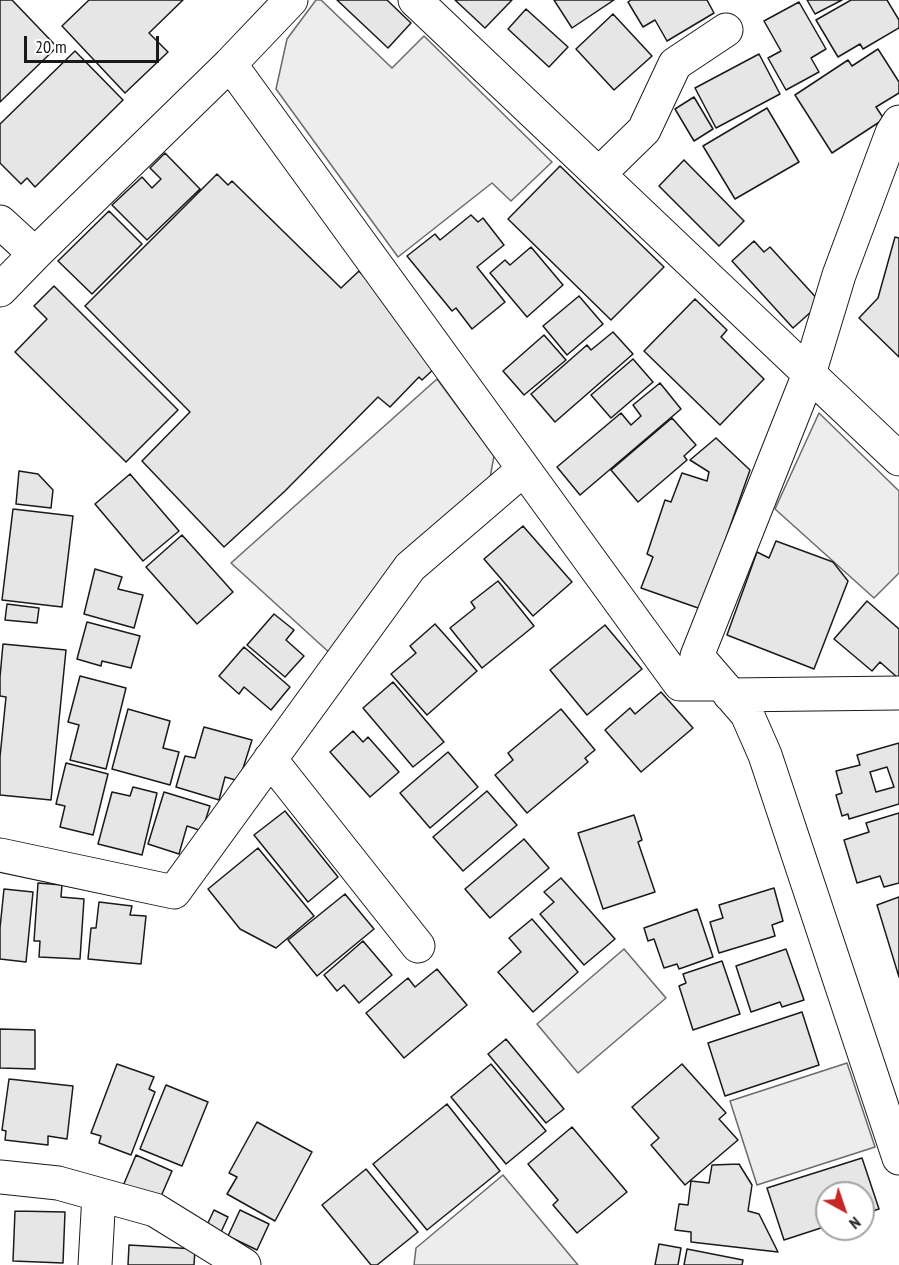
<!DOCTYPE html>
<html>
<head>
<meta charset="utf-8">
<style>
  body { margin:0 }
  #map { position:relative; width:899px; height:1265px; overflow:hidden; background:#fff; font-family:"PT Sans Narrow",sans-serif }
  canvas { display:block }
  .north { position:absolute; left:815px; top:1181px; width:60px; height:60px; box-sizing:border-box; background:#fff; border:2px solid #a3a3a3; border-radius:50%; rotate:140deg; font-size:16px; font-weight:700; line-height:24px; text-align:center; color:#1a1a1a }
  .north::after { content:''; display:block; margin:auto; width:21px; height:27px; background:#c62828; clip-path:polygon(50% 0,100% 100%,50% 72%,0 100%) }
  .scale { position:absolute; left:24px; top:36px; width:135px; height:27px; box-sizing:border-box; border:3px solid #1a1a1a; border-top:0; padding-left:8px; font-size:18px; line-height:21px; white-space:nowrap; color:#1a1a1a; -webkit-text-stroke:4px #fff; paint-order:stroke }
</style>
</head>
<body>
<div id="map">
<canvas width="899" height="1265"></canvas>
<div class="north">N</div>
<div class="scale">20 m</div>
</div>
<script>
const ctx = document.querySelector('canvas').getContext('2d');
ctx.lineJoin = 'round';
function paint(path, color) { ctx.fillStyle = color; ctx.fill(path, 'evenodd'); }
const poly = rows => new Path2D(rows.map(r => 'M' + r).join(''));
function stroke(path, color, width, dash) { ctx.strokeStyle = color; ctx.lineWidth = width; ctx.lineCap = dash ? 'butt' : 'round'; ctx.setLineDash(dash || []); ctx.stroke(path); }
const built = poly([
  [316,0,321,0,392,68,424,36,552,162,511,201,492,183,398,257,276,89,287,39,316,0],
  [437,379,494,456,490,478,332,655,231,563,437,379],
  [819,413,899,491,899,573,874,598,775,509,819,413],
  [624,949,666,998,578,1073,537,1024,624,949],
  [847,1063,875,1147,757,1185,730,1101,847,1063],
  [503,1175,578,1265,414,1265,416,1248,503,1175]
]);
paint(built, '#ededed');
stroke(built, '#6a6a6a', 1.5);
const building = poly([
  [0,0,12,0,57,47,0,102,0,0],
  [89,0,183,0,149,33,168,52,125,93,62,26,89,0],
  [337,0,387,0,411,23,388,48,337,0],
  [455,0,512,0,485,28,455,0],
  [554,0,614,0,572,28,554,0],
  [631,0,707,0,714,13,667,41,655,20,643,27,628,2,631,0],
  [807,0,842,0,815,14,807,0],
  [851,0,887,0,899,20,899,28,863,49,860,44,838,57,816,20,851,0],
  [799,2,826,49,811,58,819,72,786,90,768,58,781,51,764,21,799,2],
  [526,9,568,47,549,67,508,29,526,9],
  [613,14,652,56,614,90,576,49,613,14],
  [878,49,899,82,899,93,876,107,884,119,832,153,795,95,848,60,852,66,878,49],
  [75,51,123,100,35,187,27,178,21,184,0,163,0,124,75,51],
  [759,54,780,94,716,128,695,88,759,54],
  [694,97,713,129,694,141,675,109,694,97],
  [767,108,799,162,735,199,703,146,767,108],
  [165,153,200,189,147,240,112,205,142,177,152,188,161,179,150,168,165,153],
  [684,160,744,221,719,246,659,186,684,160],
  [560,166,664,267,611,320,508,219,560,166],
  [217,174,228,185,232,181,341,288,359,271,398,315,435,368,422,380,419,377,390,407,378,397,285,491,224,547,142,461,190,412,85,306,217,174],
  [109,211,142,244,92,294,58,261,109,211],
  [471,215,478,222,483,218,504,245,477,267,505,302,472,329,456,308,452,311,407,256,435,234,440,240,471,215],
  [895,237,899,238,899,357,859,318,878,298,895,237],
  [754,241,764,252,770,247,821,303,793,328,732,261,754,241],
  [531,247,563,285,527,317,490,273,505,260,510,265,531,247],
  [54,286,178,410,126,462,15,352,47,319,34,306,54,286],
  [579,296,603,324,567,355,543,326,579,296],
  [695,299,727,330,721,337,764,379,720,425,644,351,695,299],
  [613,332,633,354,555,422,531,394,587,345,591,350,613,332],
  [544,335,566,360,524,395,503,371,544,335],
  [633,359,653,382,611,418,591,395,633,359],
  [660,383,681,409,580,495,557,467,621,413,631,425,641,416,633,405,660,383],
  [672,418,696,445,684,456,687,460,638,502,611,470,672,418],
  [716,438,750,470,701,609,641,588,653,557,647,554,665,500,671,502,682,473,707,481,709,472,690,460,716,438],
  [19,471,38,474,53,490,51,508,16,504,19,471],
  [130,474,179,531,143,561,95,504,130,474],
  [13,509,73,516,62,607,2,600,13,509],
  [523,526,572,582,533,616,484,559,523,526],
  [182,535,233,592,197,624,146,567,182,535],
  [776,541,833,562,848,581,814,669,727,635,757,552,769,558,776,541],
  [95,569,122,577,118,589,143,595,134,628,84,614,95,569],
  [498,581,534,626,482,668,450,628,475,608,471,602,498,581],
  [867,601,899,629,899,679,880,662,872,671,834,639,867,601],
  [7,604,39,608,37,623,5,620,7,604],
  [274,614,294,630,286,640,304,656,285,677,247,645,274,614],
  [87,622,140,636,131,668,102,661,101,666,77,659,87,622],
  [435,624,477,671,427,715,391,674,416,653,410,646,435,624],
  [605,625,642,669,587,715,550,670,605,625],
  [3,644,66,650,51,800,0,795,0,757,6,697,0,696,0,677,3,644],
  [244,647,290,687,271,710,244,687,239,694,219,676,244,647],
  [80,676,126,688,106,769,70,760,79,725,68,722,80,676],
  [393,682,444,742,413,767,363,708,393,682],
  [661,692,693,728,641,772,605,730,630,708,635,714,661,692],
  [128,709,170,721,163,748,179,752,170,785,112,769,128,709],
  [561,709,595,750,585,758,588,762,527,813,495,775,513,760,508,753,561,709],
  [204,727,252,740,239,781,225,777,219,800,176,787,185,756,195,758,204,727],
  [353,731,363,742,368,737,399,772,370,797,330,752,353,731],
  [899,743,899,804,849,819,848,814,842,816,836,795,842,793,836,771,860,765,857,755,899,743],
  [887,767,894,787,876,792,870,772,887,767],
  [448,752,478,787,430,828,400,793,448,752],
  [66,763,108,774,93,835,60,827,65,806,56,804,66,763],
  [133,787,157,793,142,855,98,844,112,792,130,796,133,787],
  [487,791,517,825,463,871,433,837,487,791],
  [164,792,210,806,202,831,187,826,179,854,148,844,164,792],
  [285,811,338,877,308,902,254,835,285,811],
  [899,813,899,883,884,887,880,876,857,883,844,840,869,832,866,823,899,813],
  [634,815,642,840,638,842,655,892,603,909,578,833,634,815],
  [524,839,549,868,490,918,465,889,524,839],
  [258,848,314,916,276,948,240,929,208,889,258,848],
  [561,878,615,939,584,965,540,914,554,902,544,892,561,878],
  [38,883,62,885,61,897,84,899,80,959,39,957,40,941,34,941,38,883],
  [774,888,783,921,772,925,775,936,719,953,710,922,723,918,719,905,774,888],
  [4,889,33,892,26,962,0,959,0,928,4,889],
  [345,894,374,929,317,976,288,940,345,894],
  [899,897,899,977,877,905,899,897],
  [99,902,132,906,130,915,146,916,141,964,88,959,91,928,96,928,99,902],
  [697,909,713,957,679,969,677,964,664,968,654,939,648,941,644,928,697,909],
  [532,919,578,972,533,1012,498,972,521,952,509,938,532,919],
  [363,941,392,975,359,1003,344,985,337,991,324,975,363,941],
  [786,949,804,1000,782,1007,780,1002,751,1012,736,966,786,949],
  [722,961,740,1014,693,1030,679,986,686,983,683,974,722,961],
  [437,969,467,1005,404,1058,366,1013,408,978,415,987,437,969],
  [802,1012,819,1065,725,1096,708,1043,802,1012],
  [0,1029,35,1030,35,1069,0,1068,0,1029],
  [506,1039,564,1109,546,1123,488,1054,506,1039],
  [117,1064,154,1077,149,1089,155,1092,131,1155,99,1143,101,1136,91,1133,117,1064],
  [491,1064,546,1131,506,1164,451,1097,491,1064],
  [682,1064,726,1113,719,1119,738,1140,685,1185,651,1145,659,1138,632,1107,682,1064],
  [9,1079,73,1086,67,1139,48,1136,48,1145,5,1140,6,1131,2,1130,9,1079],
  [166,1085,208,1102,182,1166,140,1149,166,1085],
  [447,1104,500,1171,427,1230,373,1164,447,1104],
  [257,1122,312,1152,275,1221,227,1194,237,1177,229,1173,257,1122],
  [572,1127,627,1192,577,1233,553,1205,558,1200,528,1164,572,1127],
  [136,1155,172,1171,159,1201,123,1186,136,1155],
  [862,1158,879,1209,863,1214,863,1193,827,1193,827,1226,784,1240,767,1188,862,1158],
  [739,1164,752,1185,748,1211,759,1214,778,1252,691,1242,691,1232,675,1230,679,1204,688,1205,691,1181,709,1183,712,1165,739,1164],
  [366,1169,418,1232,377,1265,371,1265,322,1205,366,1169],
  [214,1210,228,1217,221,1232,207,1225,214,1210],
  [240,1210,269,1224,257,1250,228,1236,240,1210],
  [15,1211,65,1212,63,1263,13,1261,15,1211],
  [659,1244,681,1248,678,1265,655,1265,659,1244],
  [129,1245,195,1249,194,1265,128,1265,129,1245],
  [687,1249,743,1260,742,1265,684,1265,687,1249]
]);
paint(building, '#e6e6e6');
stroke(building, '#1a1a1a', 1.5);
const minor = poly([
  [415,0,899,459],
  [230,64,680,684,721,684],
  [899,122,892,133,839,275,809,374,697,656,747,714,765,755,899,1158],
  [599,174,644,130,675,64,726,30],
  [0,222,35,254],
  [0,290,35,254,230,64,291,0],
  [730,695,899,693],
  [270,759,418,946],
  [0,855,174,892,410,567,524,469],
  [0,1177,58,1183,155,1210,244,1265],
  [95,1265,99,1195]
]);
stroke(minor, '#1a1a1a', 35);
stroke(minor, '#fff', 33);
</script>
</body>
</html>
